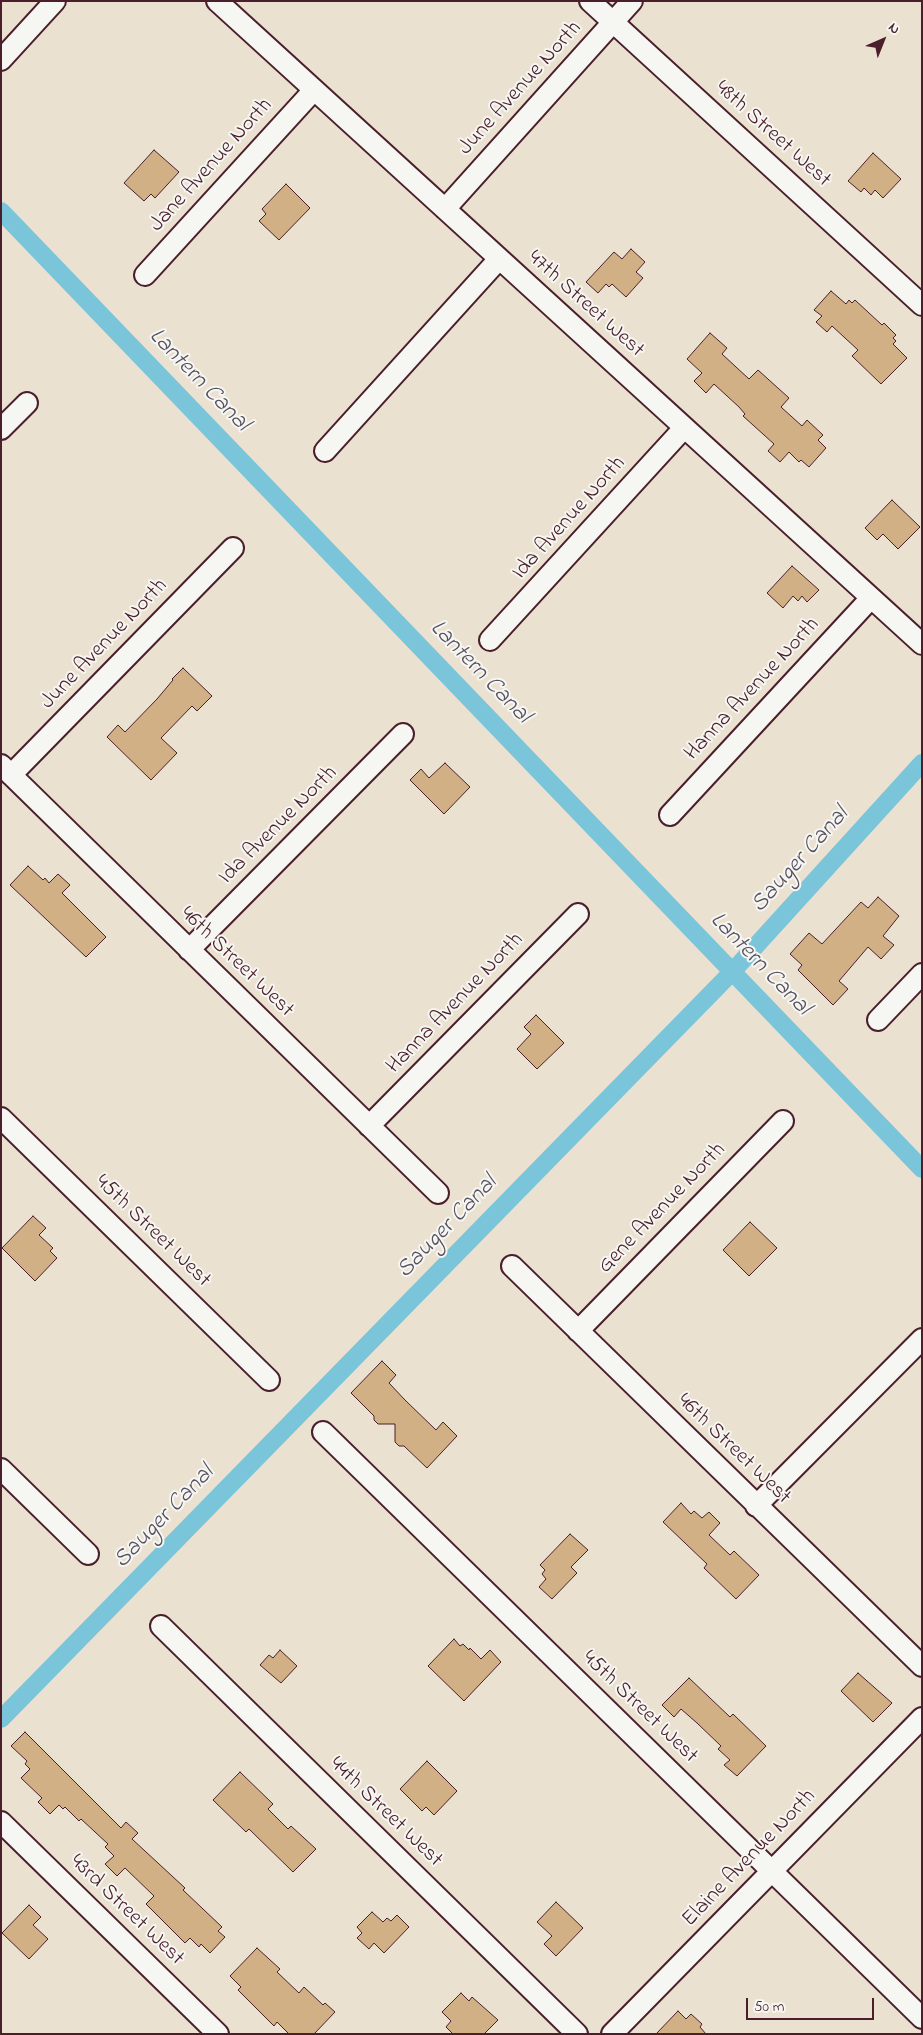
<!DOCTYPE html>
<html>
<head>
<meta charset="utf-8">
<style>
  body { margin:0 }
  #map { position:relative; width:923px; height:2035px; overflow:hidden; background:#ebe1d1; font-family:"Indie Flower",sans-serif }
  canvas { display:block }
  .frame { position:absolute; inset:0; border:2px solid #4a1f2b; pointer-events:none }
  .north { position:absolute; left:858px; top:15px; width:50px; height:50px; -webkit-text-stroke:4px #f6f6f2; paint-order:stroke; rotate:44deg; font-size:14px; font-weight:700; line-height:20px; text-align:center; color:#4a1f2b }
  .north::after { content:''; display:block; margin:auto; width:18px; height:22px; background:#4a1f2b; clip-path:polygon(50% 0,100% 100%,50% 72%,0 100%) }
  .scale { position:absolute; left:746px; top:1998px; width:128px; height:22px; box-sizing:border-box; border:2px solid #4a1f2b; border-top:0; padding-left:6px; font-size:15px; line-height:18px; white-space:nowrap; color:#4a1f2b; -webkit-text-stroke:4px #f6f6f2; paint-order:stroke }
</style>
</head>
<body>
<div id="map">
<canvas width="923" height="2035"></canvas>
<div class="frame"></div>
<div class="north">N</div>
<div class="scale">50 m</div>
</div>
<script>
const ctx = document.querySelector('canvas').getContext('2d');
ctx.lineJoin = 'round';
const poly = rows => new Path2D(rows.map(r => 'M' + r).join(''));
function stroke(path, color, width, dash) { ctx.strokeStyle = color; ctx.lineWidth = width; ctx.lineCap = dash ? 'butt' : 'round'; ctx.setLineDash(dash || []); ctx.stroke(path); }
function paint(path, color) { ctx.fillStyle = color; ctx.fill(path, 'evenodd'); }
function label(font, color, halo, rows, align = 'center') {
  ctx.font = font + ' "Indie Flower",sans-serif'; ctx.lineWidth = 4; ctx.setLineDash([]); ctx.textBaseline = 'middle'; ctx.strokeStyle = halo; ctx.fillStyle = color; for (const [text, x, y, turn = 0] of rows) {
    ctx.save(); ctx.translate(x, y); ctx.rotate((+turn || 0) * Math.PI / 180); ctx.textAlign = isNaN(turn) ? turn : align; if (halo) ctx.strokeText(text, 0, 0); ctx.fillText(text, 0, 0); ctx.restore();
  }
}
stroke(poly([
  [1,211,922,1169],
  [1,1719,733,971,922,763]
]), '#7ac5da', 18);
const building = poly([
  [154,150,179,172,155,198,151,194,144,201,124,183,154,150],
  [873,153,901,179,883,198,875,190,871,195,864,188,861,192,848,181,873,153],
  [286,184,310,208,279,240,259,221,266,214,262,209,286,184],
  [631,249,645,262,636,272,643,278,626,297,612,284,609,287,606,284,598,293,586,282,614,252,622,259,631,249],
  [831,291,846,304,849,300,852,303,855,300,882,325,884,323,896,335,893,338,896,341,893,344,907,358,881,384,852,356,858,350,832,326,827,332,816,322,822,316,814,310,831,291],
  [710,333,727,348,722,354,749,379,758,370,789,398,781,407,802,426,807,420,823,435,818,440,826,448,809,467,801,460,799,462,789,452,780,462,768,451,774,444,743,416,745,414,739,407,714,384,706,393,694,381,702,373,687,359,710,333],
  [892,500,920,527,898,549,883,534,877,540,865,528,892,500],
  [792,566,819,590,807,602,802,596,798,601,793,596,783,608,767,593,792,566],
  [183,668,212,696,197,711,192,706,161,738,177,753,151,780,107,737,118,725,125,732,157,699,173,680,172,679,183,668],
  [445,763,470,787,444,814,410,780,421,769,429,778,445,763],
  [28,866,43,880,45,878,49,883,58,874,70,885,62,893,106,937,86,957,10,885,28,866],
  [878,897,899,916,883,936,894,945,881,959,868,947,839,981,848,989,833,1005,798,970,802,965,790,954,809,933,822,944,861,902,868,908,878,897],
  [536,1015,564,1043,537,1069,517,1049,531,1034,524,1027,536,1015],
  [33,1216,46,1228,39,1235,53,1248,50,1251,57,1258,35,1281,2,1248,33,1216],
  [750,1222,777,1248,749,1276,723,1250,750,1222],
  [382,1361,396,1375,389,1383,405,1400,436,1430,443,1422,457,1436,427,1468,404,1446,399,1446,395,1442,395,1424,378,1424,374,1420,374,1416,351,1393,382,1361],
  [681,1503,691,1514,694,1511,702,1518,709,1512,720,1523,709,1535,730,1555,734,1551,759,1575,736,1599,704,1568,707,1564,663,1522,681,1503],
  [570,1534,588,1550,571,1567,577,1573,552,1599,539,1587,546,1579,542,1574,545,1570,540,1565,570,1534],
  [454,1639,460,1646,463,1644,469,1650,470,1648,481,1659,490,1650,501,1662,464,1701,428,1666,454,1639],
  [280,1650,297,1666,281,1683,260,1665,269,1655,273,1658,280,1650],
  [858,1673,892,1703,873,1722,841,1691,858,1673],
  [689,1678,730,1717,733,1714,766,1746,737,1776,724,1765,730,1760,718,1749,721,1746,697,1723,681,1709,674,1717,662,1705,689,1678],
  [25,1732,121,1828,126,1822,138,1833,132,1839,185,1888,183,1890,222,1927,218,1931,225,1937,210,1953,201,1944,199,1947,190,1938,185,1943,146,1904,154,1896,125,1868,117,1876,105,1864,114,1856,105,1847,108,1844,81,1819,79,1821,65,1807,63,1809,59,1805,50,1814,38,1802,42,1798,21,1778,30,1769,25,1764,27,1761,11,1746,25,1732],
  [427,1761,457,1791,434,1815,426,1807,422,1811,400,1789,427,1761],
  [240,1772,273,1804,268,1809,288,1829,291,1826,316,1849,293,1872,249,1829,246,1832,213,1800,240,1772],
  [556,1902,583,1928,556,1956,544,1944,552,1936,537,1922,556,1902],
  [29,1905,41,1917,33,1925,48,1939,29,1959,2,1933,29,1905],
  [372,1912,383,1922,387,1918,391,1921,397,1915,409,1927,384,1953,374,1943,369,1949,357,1938,362,1933,357,1927,372,1912],
  [257,1948,280,1969,277,1972,299,1993,304,1987,323,2005,325,2003,335,2012,314,2034,289,2034,277,2022,274,2026,238,1990,241,1987,230,1976,257,1948],
  [461,1993,469,2001,472,1997,498,2020,484,2034,453,2034,446,2027,451,2021,442,2012,461,1993],
  [678,2011,686,2019,691,2014,702,2024,700,2027,706,2034,656,2034,678,2011]
]);
paint(building, '#d2b085');
stroke(building, '#4a1f2b', 1);
const minor = poly([
  [217,1,922,644],
  [590,1,922,305],
  [1,60,55,1],
  [445,209,632,1],
  [145,275,314,90],
  [1,429,27,403],
  [325,451,499,259],
  [490,640,684,428],
  [1,765,438,1193],
  [11,775,233,548],
  [670,815,871,598],
  [189,950,403,734],
  [878,1020,922,974],
  [1,1118,269,1380],
  [369,1126,578,914],
  [512,1266,922,1666],
  [578,1331,783,1121],
  [323,1432,922,2018],
  [1,1469,88,1554],
  [756,1506,922,1339],
  [161,1626,577,2034],
  [1,1822,218,2034],
  [612,2034,922,1718]
]);
stroke(minor, '#4a1f2b', 24);
stroke(minor, '#f6f6f2', 20);
label('22px', '#4a1f2b', '#f6f6f2', [
  ["June Avenue North",521,89,-48],
  ["48th Street West",772,135,42],
  ["Jane Avenue North",212,166,-48],
  ["47th Street West",585,305,42],
  ["Ida Avenue North",570,519,-48],
  ["June Avenue North",105,645,-46],
  ["Hanna Avenue North",753,690,-47],
  ["Ida Avenue North",279,826,-45],
  ["46th Street West",236,963,44],
  ["Hanna Avenue North",456,1004,-46],
  ["Gene Avenue North",663,1209,-46],
  ["45th Street West",152,1232,44],
  ["46th Street West",733,1450,44],
  ["45th Street West",639,1708,44],
  ["44th Street West",385,1813,44],
  ["Elaine Avenue North",750,1859,-46],
  ["43rd Street West",126,1911,44]
]);
label('italic 24px', '#585160', '#f6f6f2', [
  ["Lantern Canal",198,381,46],
  ["Lantern Canal",479,673,46],
  ["Sauger Canal",801,861,-48],
  ["Lantern Canal",759,965,46],
  ["Sauger Canal",448,1228,-46],
  ["Sauger Canal",165,1518,-46]
]);
</script>
</body>
</html>
